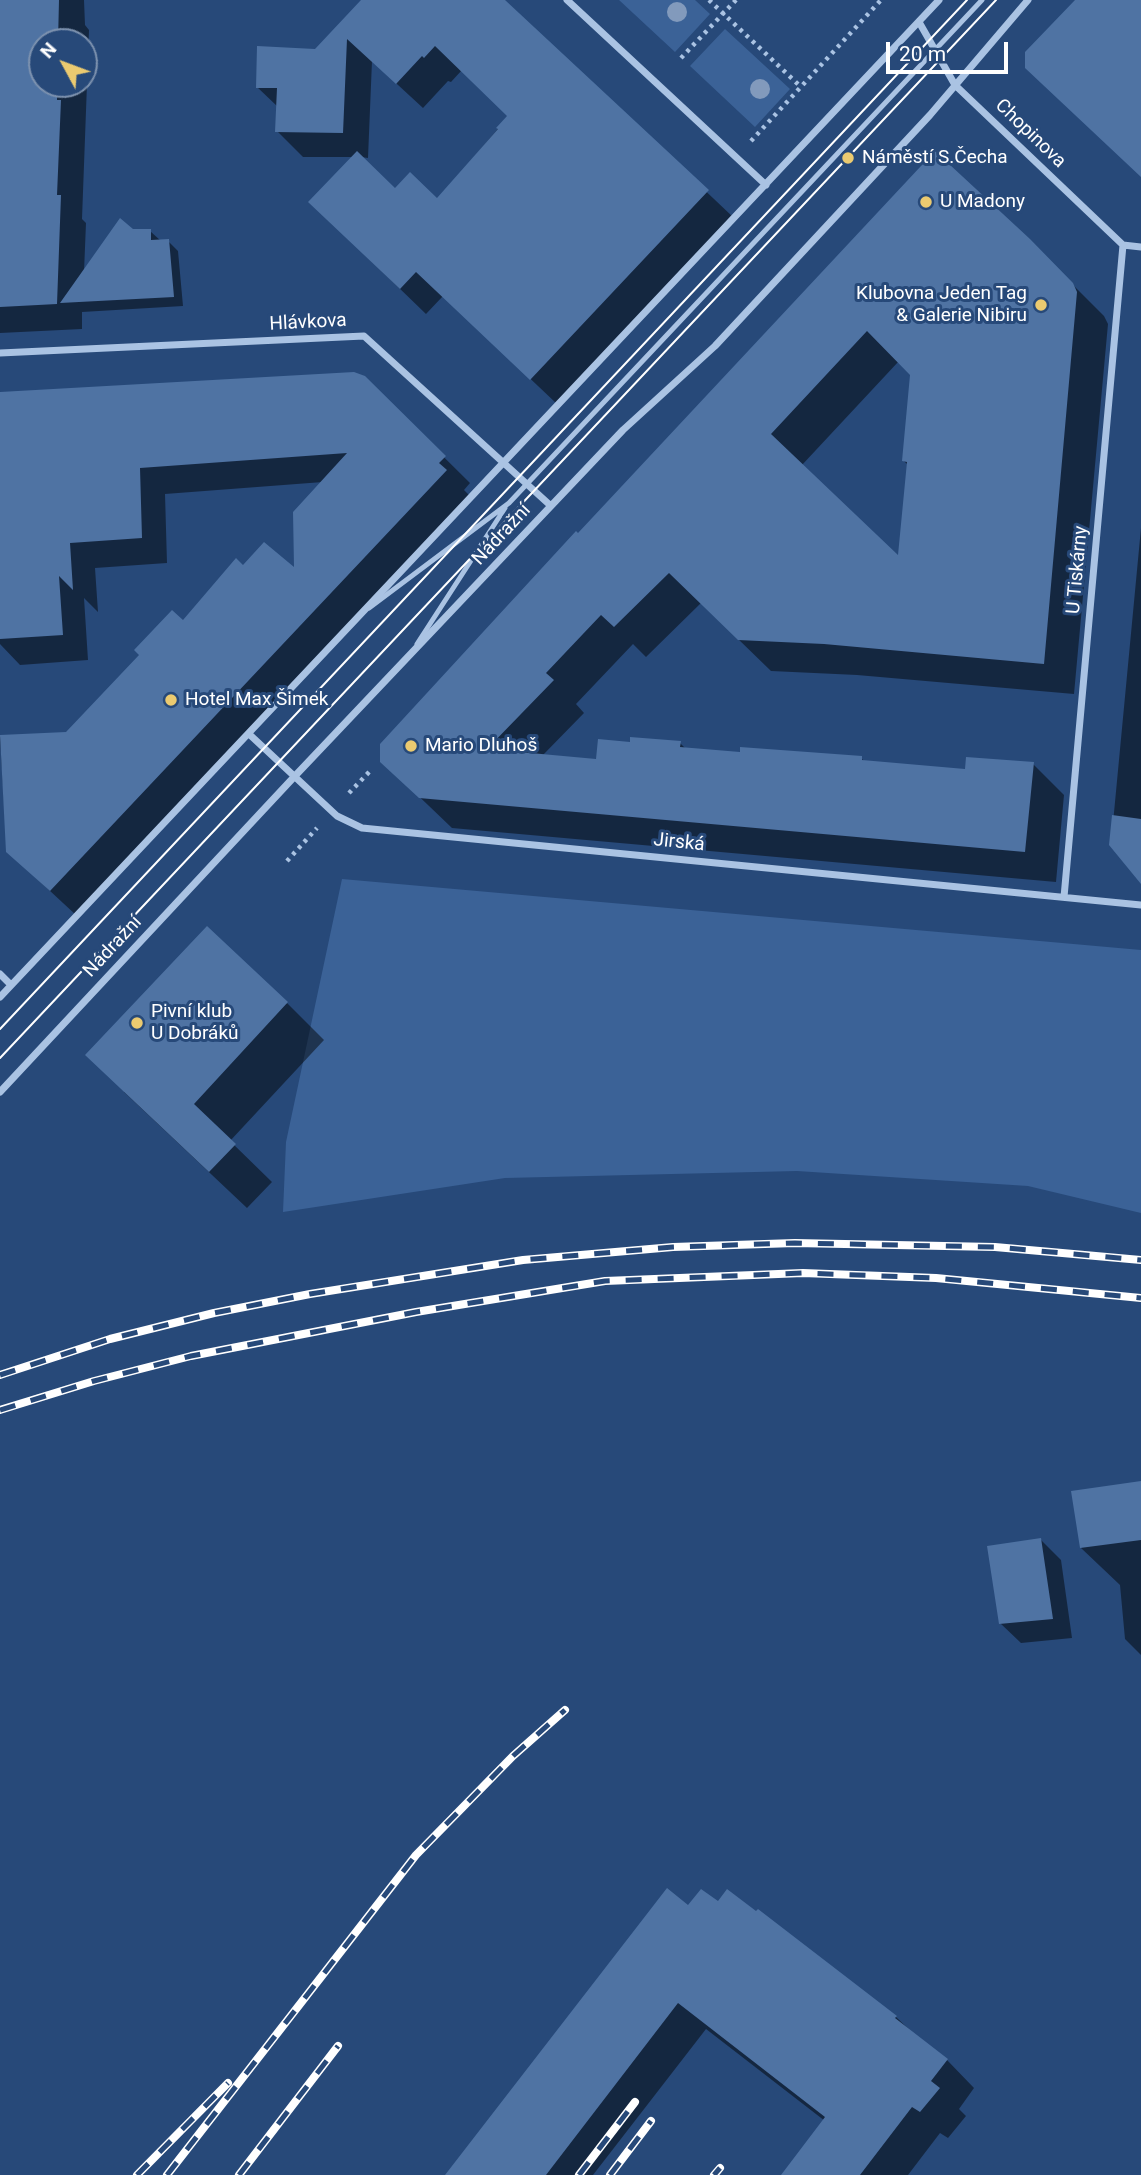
<!DOCTYPE html>
<html>
<head>
<meta charset="utf-8">
<style>
  body { margin:0 }
  #map { position:relative; width:1141px; height:2175px; overflow:hidden; background:#274979; font-family:Roboto,sans-serif }
  canvas { display:block }
  .north { position:absolute; left:28px; top:28px; width:70px; height:70px; box-sizing:border-box; background:#274979; border:2px solid #7d92af; border-radius:50%; rotate:311deg; font-size:19px; font-weight:700; line-height:28px; text-align:center; color:#fff }
  .north::after { content:''; display:block; margin:auto; width:24px; height:32px; background:#ebca70; clip-path:polygon(50% 0,100% 100%,50% 72%,0 100%) }
  .scale { position:absolute; left:886px; top:42px; width:122px; height:32px; box-sizing:border-box; border:4px solid #fff; border-top:0; padding-left:9px; font-size:21px; line-height:24px; white-space:nowrap; color:#fff; -webkit-text-stroke:5px #274979; paint-order:stroke }
</style>
</head>
<body>
<div id="map">
<canvas width="1141" height="2175"></canvas>
<div class="north">N</div>
<div class="scale">20 m</div>
</div>
<script>
const ctx = document.querySelector('canvas').getContext('2d');
ctx.lineJoin = 'round';
function paint(path, color) { ctx.fillStyle = color; ctx.fill(path, 'evenodd'); }
const poly = rows => new Path2D(rows.map(r => 'M' + r).join(''));
function stroke(path, color, width, dash) { ctx.strokeStyle = color; ctx.lineWidth = width; ctx.lineCap = dash ? 'butt' : 'round'; ctx.setLineDash(dash || []); ctx.stroke(path); }
function label(font, color, halo, rows, align = 'center') {
  ctx.font = font + ' Roboto,sans-serif'; ctx.lineWidth = 6; ctx.setLineDash([]); ctx.textBaseline = 'middle'; ctx.strokeStyle = halo; ctx.fillStyle = color; for (const [text, x, y, turn = 0] of rows) {
    ctx.save(); ctx.translate(x, y); ctx.rotate((+turn || 0) * Math.PI / 180); ctx.textAlign = isNaN(turn) ? turn : align; if (halo) ctx.strokeText(text, 0, 0); ctx.fillText(text, 0, 0); ctx.restore();
  }
}
paint(poly([
  [619,0,695,0,710,14,675,52],
  [725,29,790,89,755,127,690,66],
  [342,879,1141,950,1141,1213,1028,1186,797,1171,505,1178,283,1212,286,1142]
]), '#3b6297');
paint(poly([
  [0,0,84,0,85,25,89,30,82,219,86,223,84,272,133,231,150,231,161,241,168,241,178,251,183,306,82,312,82,329,0,333],
  [42,42,84,42,84,84,42,84],
  [363,0,504,0,733,217,557,404,443,296,426,314,336,227,353,157,303,157,277,131,278,107,257,87,315,51],
  [372,61,423,108,448,81,451,82,462,70,509,116,437,200,396,190,361,157,368,158],
  [935,154,1028,240,1104,316,1108,324,1074,694,857,675,771,671,701,603,646,657,633,644,576,704,584,713,542,756,597,761,631,744,680,743,686,749,741,754,861,758,865,762,966,771,1033,764,1064,795,1056,882,452,828,382,761,578,535],
  [899,361,912,374,903,460,909,466,900,559,802,465],
  [364,378,470,483,464,490,471,497,77,916,7,851,0,737,67,733,243,568,296,571,323,482,165,494,167,563,95,568,98,612,84,598,88,660,20,665,0,644,0,394],
  [1141,528,1141,878,1111,844],
  [287,1003,324,1040,230,1141,272,1182,247,1208,124,1092],
  [1141,1482,1141,1655,1125,1639,1120,1585,1081,1548],
  [1041,1540,1061,1560,1072,1638,1021,1643,1000,1623],
  [718,1904,756,1914,783,1929,896,2017,916,2036,947,2060,974,2088,959,2109,966,2116,948,2138,940,2133,908,2175,783,2175,825,2121,706,2029,593,2175,447,2175,689,1908]
]), '#0007');
paint(poly([
  [0,0,59,0,58,42,42,42,42,84,57,84,57,100,61,100,57,195,61,195,57,304,0,307],
  [361,0,505,0,709,190,530,380,416,272,400,289,308,202,357,151,395,188,410,172,437,198,498,129,496,128,507,116,435,46,424,58,422,56,396,84,347,39,343,133,275,132,277,88,256,88,257,46,315,49],
  [1075,0,1141,0,1141,177,1025,68,1025,52],
  [935,151,1030,239,1073,283,1077,292,1044,664,824,644,738,640,669,573,614,627,601,615,546,673,554,680,487,749,596,759,598,739,630,742,630,737,681,741,680,747,740,752,740,747,862,756,862,760,965,769,966,757,1034,762,1025,852,419,798,380,762,380,744,576,531,578,533],
  [867,331,910,375,902,461,907,462,898,555,771,434],
  [120,218,133,229,151,229,151,240,169,239,174,297,60,303],
  [354,372,365,376,446,456,439,463,447,470,50,891,6,852,0,735,66,732,139,655,134,650,172,610,183,620,236,558,243,565,264,542,294,567,293,512,347,453,140,468,142,538,70,543,73,590,59,576,63,635,0,639,0,392],
  [1112,815,1141,819,1141,884,1109,845],
  [207,926,288,1002,194,1104,236,1144,209,1172,85,1055],
  [1141,1481,1141,1540,1080,1548,1071,1491],
  [1041,1538,1053,1619,999,1624,987,1546],
  [667,1888,688,1905,701,1889,718,1901,727,1889,756,1911,758,1909,897,2016,895,2018,948,2059,931,2081,940,2088,920,2112,912,2107,860,2175,781,2175,825,2117,678,2003,546,2175,445,2175]
]), '#4f73a3');
stroke(poly([
  [709,0,801,87],
  [681,58,736,0],
  [751,141,881,0],
  [349,793,371,770],
  [287,861,317,828]
]), '#aac3e3', 4.5, [3.5, 5]);
stroke(poly([
  [369,608,509,503,982,0],
  [417,644,505,508]
]), '#aac3e3', 5);
stroke(poly([
  [567,0,766,185],
  [919,22,955,85,1123,245,1141,247],
  [0,353,364,336,551,506],
  [249,734,337,816,362,828,1141,905],
  [1064,897,1123,245],
  [0,974,11,985],
  [0,997,939,0],
  [0,1092,294,777,623,430,715,346,930,115,1028,0]
]), '#aac3e3', 7);
stroke(poly([
  [0,1029,967,0],
  [0,1058,996,0]
]), '#fff', 2);
const rail = poly([
  [0,1375,110,1339,214,1313,310,1294,523,1260,673,1247,795,1243,995,1247,1141,1260],
  [0,1410,94,1381,191,1356,416,1312,605,1281,803,1273,936,1278,1141,1298],
  [137,2175,228,2083],
  [167,2175,416,1855,513,1756,565,1710],
  [239,2175,338,2046],
  [579,2175,635,2102],
  [610,2175,651,2121],
  [714,2175,720,2168]
]);
stroke(rail, '#fff', 8);
stroke(rail, '#274979', 5, [16]);
ctx.fillStyle = '#829abc';
for (const [x, y] of [
  [677,12],
  [760,89]
]) { ctx.beginPath(); ctx.arc(x, y, 10, 0, 2 * Math.PI); ctx.fill(); }
for (const [x, y, r, color] of [
  [848,158,7,"#ebca70"],
  [926,202,7,"#ebca70"],
  [1041,305,7,"#ebca70"],
  [171,700,7,"#ebca70"],
  [411,746,7,"#ebca70"],
  [137,1023,7,"#ebca70"]
]) { const dot = new Path2D(); dot.arc(x, y, r, 0, 2 * Math.PI); ctx.fillStyle = color; ctx.fill(dot); stroke(dot, '#274979', 2.5); }
label('19px', '#fff', '#274979', [
  ["Chopinova",1030,134,44],
  ["Hlávkova",308,323,-3],
  ["Nádražní",502,535,-47],
  ["U Tiskárny",1078,570,-85],
  ["Jirská",679,843,6],
  ["Nádražní",113,947,-47]
]);
label('19px', '#fff', '#274979', [
  ["Náměstí S.Čecha",862,158],
  ["U Madony",940,202],
  ["Klubovna Jeden Tag",1027,294,"right"],
  ["& Galerie Nibiru",1027,316,"right"],
  ["Hotel Max Šimek",185,700],
  ["Mario Dluhoš",425,746],
  ["Pivní klub",151,1012],
  ["U Dobráků",151,1034]
], 'left');
</script>
</body>
</html>
